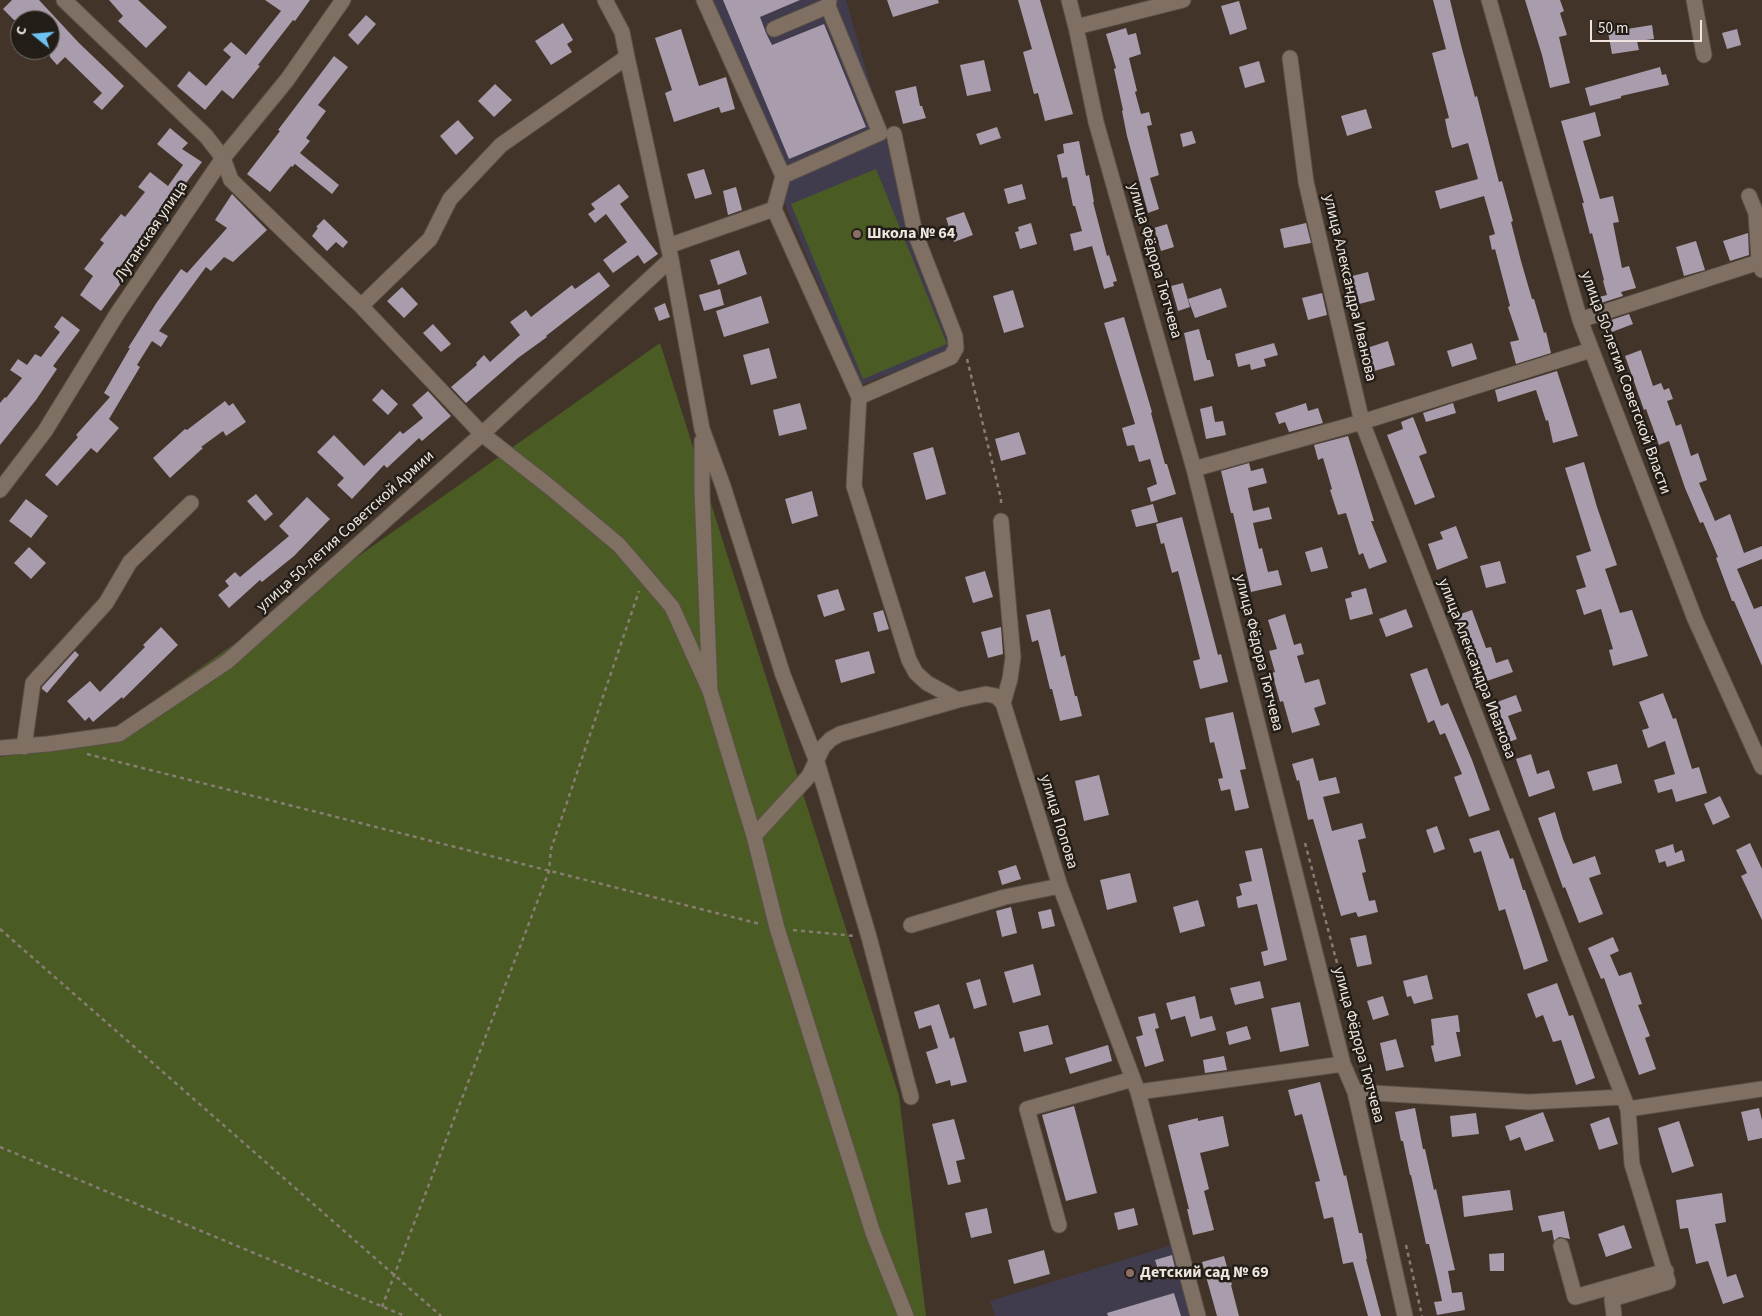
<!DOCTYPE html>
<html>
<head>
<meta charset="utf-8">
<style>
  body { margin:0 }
  #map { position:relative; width:1762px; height:1316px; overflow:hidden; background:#423429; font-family:"Source Sans 3",sans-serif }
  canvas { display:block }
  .north { position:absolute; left:10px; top:10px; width:50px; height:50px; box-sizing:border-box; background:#231d18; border:1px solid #746d67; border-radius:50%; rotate:287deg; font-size:14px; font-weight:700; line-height:20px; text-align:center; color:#eee5de }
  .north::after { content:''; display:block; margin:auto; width:18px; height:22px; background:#6dc2f3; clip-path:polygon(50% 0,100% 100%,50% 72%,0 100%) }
  .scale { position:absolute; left:1590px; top:20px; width:112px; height:22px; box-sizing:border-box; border:2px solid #eee5de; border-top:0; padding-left:6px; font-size:15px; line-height:18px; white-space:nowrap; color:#eee5de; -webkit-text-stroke:4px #231d18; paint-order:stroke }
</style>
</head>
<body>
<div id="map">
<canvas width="1762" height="1316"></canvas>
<div class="north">С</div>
<div class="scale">50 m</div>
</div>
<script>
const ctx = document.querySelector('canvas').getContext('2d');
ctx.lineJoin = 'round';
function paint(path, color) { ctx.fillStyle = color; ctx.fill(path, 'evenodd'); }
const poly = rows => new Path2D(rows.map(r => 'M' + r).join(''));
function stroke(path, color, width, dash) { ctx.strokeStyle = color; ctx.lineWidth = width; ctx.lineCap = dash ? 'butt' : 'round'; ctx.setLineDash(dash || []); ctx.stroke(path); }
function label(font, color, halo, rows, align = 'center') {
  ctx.font = font + ' "Source Sans 3",sans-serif'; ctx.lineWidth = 5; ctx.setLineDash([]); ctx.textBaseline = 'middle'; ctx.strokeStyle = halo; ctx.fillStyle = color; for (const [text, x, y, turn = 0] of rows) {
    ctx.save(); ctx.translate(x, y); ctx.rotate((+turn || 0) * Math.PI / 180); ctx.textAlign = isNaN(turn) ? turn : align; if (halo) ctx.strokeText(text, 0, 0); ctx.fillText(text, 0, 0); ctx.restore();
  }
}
paint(poly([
  [699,0,846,0,880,118,953,349,861,385],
  [1172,1245,1192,1316,995,1316,990,1301]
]), '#403c4d');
paint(poly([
  [876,169,947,344,863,379,791,204],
  [660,343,899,1096,926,1316,0,1316,0,757,94,743]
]), '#4a5c24');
paint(poly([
  [12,0,39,0,79,43,124,86,102,110,93,102,102,93,65,57,57,65,50,57,50,20,14,20,3,9],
  [109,0,138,0,167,27,146,48,118,21,123,16],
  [265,0,310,0,295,21,293,20,258,65,260,66,233,99,222,90,205,110,177,86,189,71,206,86,231,57,223,50,231,42,246,55,281,11],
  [723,0,800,0,760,17,766,33,772,45,824,24,866,127,789,159],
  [887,0,938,0,939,3,893,17],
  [1018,0,1040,0,1073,114,1045,121,1038,93,1034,94,1023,52,1032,49],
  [1433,0,1450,0,1461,45,1475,97,1477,96,1499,182,1502,181,1513,221,1511,222,1521,261,1532,299,1534,299,1544,333,1546,332,1551,353,1516,364,1510,342,1519,340,1508,307,1510,306,1495,249,1492,250,1489,236,1495,234,1484,196,1440,209,1435,191,1478,179,1468,143,1452,148,1448,134,1445,119,1449,118,1432,53,1446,49],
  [1525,0,1560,0,1564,11,1560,13,1567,35,1559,37,1570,83,1550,88,1542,55],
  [1239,1,1247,29,1230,35,1221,6],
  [366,15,376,24,358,45,348,35],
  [563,23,573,40,567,44,572,52,551,65,535,41],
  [1652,25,1654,39,1637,41,1639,50,1612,54,1608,32],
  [1126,28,1128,35,1136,33,1141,54,1129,58,1137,91,1135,92,1141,114,1149,112,1152,125,1147,126,1159,175,1150,178,1159,209,1148,213,1127,136,1122,111,1123,110,1114,69,1116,68,1106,34],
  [681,29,699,86,726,77,735,109,721,113,719,107,674,122,665,93,672,90,655,38],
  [1737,29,1741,45,1727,49,1722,33],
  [334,56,348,67,318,105,326,111,306,138,310,141,300,153,339,185,332,194,295,164,292,167,291,166,270,192,247,174,280,131,278,130],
  [984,60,991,91,967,96,960,65],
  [1259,61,1265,82,1245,88,1239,67],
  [1660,67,1662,75,1666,74,1669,85,1621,96,1621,98,1590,106,1585,88],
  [495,84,512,100,494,117,478,101],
  [916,86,920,106,922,106,926,118,903,124,895,91],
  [1366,109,1372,128,1347,136,1341,116],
  [1595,112,1601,136,1583,141,1600,199,1613,196,1619,222,1613,223,1622,268,1629,266,1636,288,1621,292,1623,296,1601,303,1599,297,1607,295,1603,281,1604,280,1592,233,1590,234,1582,203,1584,203,1561,121],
  [458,120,474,138,456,155,440,136],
  [997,127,1001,138,980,145,976,134],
  [170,128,188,143,182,149,202,162,152,228,118,269,127,275,101,311,80,295,93,276,84,269,104,243,100,240,121,214,125,217,145,192,138,187,150,172,168,186,183,165,157,144],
  [1192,131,1196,143,1183,147,1180,134],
  [1079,141,1086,176,1089,175,1094,202,1093,202,1107,256,1109,255,1117,281,1113,282,1114,286,1104,289,1092,246,1074,251,1070,234,1082,231,1075,206,1073,206,1067,177,1062,178,1057,155,1064,153,1063,144],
  [704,169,712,194,695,199,687,174],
  [619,184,629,197,620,204,658,254,644,264,638,255,613,273,603,260,627,242,606,214,595,223,588,214,595,209,591,204],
  [1022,184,1026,199,1008,204,1004,189],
  [736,187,742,210,728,215,723,191],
  [232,194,267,230,233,262,224,257,211,271,206,267,159,331,168,336,161,347,152,341,137,365,140,367,109,419,119,428,97,453,91,448,57,486,45,475,78,437,76,435,110,397,104,393,130,348,128,348,157,302,181,269,187,273,227,228,215,220],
  [964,212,973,235,954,242,946,218],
  [324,219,348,242,343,248,336,242,327,251,312,236,318,228,316,227],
  [1031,223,1037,244,1020,249,1015,232,1019,231,1018,227],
  [1306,223,1311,243,1284,248,1280,229],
  [1167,224,1174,247,1161,251,1154,228],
  [1748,233,1749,255,1730,261,1723,241],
  [1696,241,1705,270,1684,276,1676,247],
  [739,250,747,274,718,285,710,260],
  [599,272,610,286,546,336,547,337,518,358,466,403,451,387,477,365,476,363,484,355,490,362,520,335,510,322,526,310,531,317,572,285,575,289],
  [1368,272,1375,300,1351,306,1344,278],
  [1183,283,1190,307,1178,311,1171,286],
  [402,287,418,304,404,318,387,301],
  [1221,288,1227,307,1195,318,1188,299],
  [720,289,724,305,704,311,699,295],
  [1013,290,1024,327,1004,333,993,296],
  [1322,293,1327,315,1308,320,1302,298],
  [761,296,769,323,724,337,716,311],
  [665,303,670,317,659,321,654,308],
  [1629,314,1633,324,1612,332,1608,321],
  [62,316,80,330,53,366,57,369,36,400,0,445,0,403,5,397,6,398,22,378,10,370,18,359,27,365,35,354,41,357,60,332,54,327],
  [1124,317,1152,412,1151,413,1165,464,1167,464,1176,494,1151,502,1147,488,1157,484,1150,459,1139,462,1134,445,1127,446,1122,428,1135,424,1104,323],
  [433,324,451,344,441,352,423,333],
  [1199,329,1207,360,1210,360,1214,376,1194,381,1184,333],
  [1388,341,1395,365,1364,374,1358,351],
  [1274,343,1278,355,1264,359,1266,366,1251,370,1250,364,1238,367,1235,354],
  [1472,343,1477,359,1452,367,1447,351],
  [769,348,777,378,751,385,743,355],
  [1641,350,1653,386,1661,383,1664,390,1669,388,1673,399,1667,401,1676,426,1681,424,1691,456,1698,453,1707,480,1699,483,1715,521,1730,514,1744,553,1762,546,1762,559,1737,569,1754,609,1762,606,1762,666,1734,601,1732,601,1716,558,1718,557,1703,522,1700,523,1685,488,1669,441,1659,445,1646,409,1644,410,1625,356],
  [1557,371,1578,436,1553,443,1548,420,1546,421,1536,390,1498,402,1495,390],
  [382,389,398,404,388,415,372,400],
  [428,391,451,416,422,441,419,438,387,468,384,465,352,499,337,485,344,478,317,452,334,435,364,466,400,431,403,434,423,418,412,405],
  [225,401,229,406,233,403,246,422,226,436,223,431,201,447,203,448,170,478,153,458,185,429,187,430],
  [800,403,807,429,779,436,773,410],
  [1306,403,1308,411,1318,408,1323,423,1289,432,1285,422,1279,424,1275,413],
  [1453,403,1456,413,1426,422,1423,413],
  [1212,406,1215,422,1223,421,1226,435,1206,439,1200,409],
  [1413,417,1427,453,1419,456,1435,497,1415,505,1387,435,1403,429,1401,422],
  [1019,432,1026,454,1001,461,995,439],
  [1348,436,1374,521,1371,521,1387,562,1369,569,1363,553,1359,555,1346,513,1338,515,1330,490,1332,489,1323,458,1318,460,1314,445],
  [933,447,946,494,926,500,913,453],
  [1584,462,1597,507,1617,565,1605,569,1620,613,1632,610,1648,656,1613,666,1609,650,1613,649,1601,609,1584,615,1576,590,1586,587,1576,556,1591,551,1565,468],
  [1249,463,1251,471,1263,468,1267,483,1248,488,1253,511,1269,507,1272,519,1253,523,1259,549,1262,548,1268,572,1278,570,1282,585,1251,592,1233,513,1231,513,1221,471],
  [812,491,818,516,792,524,785,499],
  [256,494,273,514,265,521,247,501],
  [307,497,330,519,294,556,262,582,260,580,229,608,218,595,229,586,225,581,235,572,240,577,289,536,279,526],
  [26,499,48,516,31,538,9,521],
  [1153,504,1158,522,1136,527,1131,510],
  [1182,517,1218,655,1221,654,1228,682,1200,689,1193,661,1200,659,1178,571,1172,573,1164,543,1161,544,1156,524],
  [1456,526,1468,558,1437,570,1428,544,1443,539,1440,532],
  [29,547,46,563,31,579,14,563],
  [1322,547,1328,568,1311,572,1305,552],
  [1500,561,1506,583,1486,588,1480,566],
  [985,571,993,597,973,603,965,577],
  [1366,588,1373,614,1350,620,1345,599,1352,597,1351,592],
  [838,589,845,610,824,617,817,595],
  [1050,609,1061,657,1065,655,1075,696,1077,696,1082,716,1060,721,1052,689,1050,689,1038,640,1032,642,1026,615],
  [1406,609,1413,627,1386,637,1379,619],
  [883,610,889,629,878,632,873,613],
  [1472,610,1486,648,1491,647,1496,663,1508,659,1513,672,1481,683,1469,646,1467,647,1455,616],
  [1285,614,1294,645,1301,643,1304,654,1297,656,1305,683,1319,679,1326,704,1314,708,1320,725,1292,733,1283,701,1280,702,1272,673,1275,672,1269,651,1277,649,1268,620],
  [161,627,178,645,123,699,122,697,93,722,89,717,85,721,67,701,90,681,100,692,145,647,143,645],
  [1001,627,1003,654,988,658,981,632],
  [75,651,79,655,47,693,42,689,42,687],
  [869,651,875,673,841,683,835,660],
  [1427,668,1441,706,1448,703,1472,760,1490,810,1469,817,1454,777,1462,774,1445,733,1440,735,1434,720,1428,723,1410,674],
  [1663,693,1673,719,1676,718,1692,769,1699,767,1707,793,1676,802,1672,789,1658,793,1654,780,1675,774,1665,741,1648,748,1642,730,1649,728,1639,702],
  [1516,695,1522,711,1508,716,1517,739,1504,744,1489,705],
  [1233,712,1246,769,1240,770,1249,808,1235,811,1230,789,1221,791,1218,779,1223,778,1214,742,1210,743,1205,718],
  [1531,754,1537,774,1549,770,1555,788,1529,797,1516,759],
  [1313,758,1319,781,1336,777,1340,793,1323,797,1332,831,1362,823,1366,838,1358,840,1366,872,1362,873,1369,901,1375,900,1378,912,1358,917,1356,912,1341,916,1313,819,1308,820,1299,780,1297,781,1292,764],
  [1617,764,1622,783,1593,791,1587,772],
  [1099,775,1109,815,1084,821,1075,781],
  [1720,796,1730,817,1713,825,1704,804],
  [1555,812,1563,839,1573,864,1595,856,1601,874,1589,878,1603,914,1579,923,1565,887,1563,888,1538,818],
  [1437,826,1445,849,1434,853,1426,830],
  [1499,830,1510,859,1513,858,1523,890,1525,890,1548,961,1524,970,1505,909,1499,911,1481,851,1474,853,1469,839],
  [1750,843,1762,869,1762,920,1741,876,1747,873,1736,850],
  [1673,844,1675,853,1682,850,1685,861,1667,867,1665,861,1659,863,1655,850],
  [1262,848,1287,960,1264,966,1261,952,1268,950,1257,904,1238,908,1236,897,1242,895,1239,884,1252,881,1245,851],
  [1016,865,1021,879,1002,885,998,871],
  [1130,873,1137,902,1107,910,1100,880],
  [1198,900,1205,926,1180,933,1173,907],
  [1011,907,1017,933,1002,937,996,911],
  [1051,909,1055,926,1042,929,1038,912],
  [1366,935,1372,964,1357,967,1350,938],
  [1613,937,1619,951,1610,955,1619,976,1631,972,1642,1004,1638,1005,1650,1036,1645,1038,1656,1069,1639,1075,1604,978,1601,979,1588,948],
  [1033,964,1041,995,1013,1003,1004,972],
  [1427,975,1433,999,1414,1004,1411,996,1407,997,1403,981],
  [980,979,987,1005,974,1009,966,983],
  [1260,981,1264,998,1235,1005,1230,988],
  [1557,983,1569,1016,1573,1015,1595,1078,1576,1085,1561,1040,1553,1042,1543,1015,1536,1018,1527,994],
  [1195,996,1200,1019,1212,1016,1216,1030,1191,1037,1185,1016,1171,1020,1166,1003],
  [1383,996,1389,1015,1373,1020,1367,1001],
  [1300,1002,1309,1046,1280,1052,1271,1008],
  [939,1004,950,1039,954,1037,967,1082,951,1086,950,1080,936,1084,926,1052,938,1048,931,1025,919,1029,914,1012],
  [1155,1013,1159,1028,1155,1029,1164,1061,1145,1067,1136,1037,1143,1035,1138,1017],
  [1458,1015,1460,1032,1456,1032,1461,1056,1435,1062,1431,1046,1434,1045,1431,1019],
  [1048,1025,1053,1044,1024,1052,1019,1032],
  [1247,1026,1251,1039,1229,1045,1226,1032],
  [1396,1039,1404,1067,1386,1071,1380,1043],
  [1108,1045,1112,1061,1070,1074,1065,1058],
  [1224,1056,1227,1070,1205,1073,1203,1060],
  [1320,1082,1344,1176,1346,1175,1359,1233,1362,1233,1367,1259,1366,1259,1381,1316,1368,1316,1353,1262,1343,1264,1333,1217,1324,1219,1315,1182,1320,1181,1302,1114,1295,1116,1288,1090],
  [1074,1106,1097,1193,1066,1201,1042,1115],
  [1415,1108,1423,1149,1425,1149,1434,1190,1436,1189,1455,1270,1448,1271,1452,1293,1462,1292,1465,1310,1437,1315,1434,1302,1442,1301,1437,1278,1429,1244,1426,1244,1411,1175,1410,1175,1403,1141,1401,1141,1395,1112],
  [1759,1108,1762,1120,1762,1138,1748,1141,1741,1112],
  [1543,1112,1554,1141,1525,1151,1520,1137,1510,1141,1505,1126],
  [1476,1113,1479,1134,1452,1137,1450,1116],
  [1223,1116,1229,1146,1200,1153,1209,1189,1204,1191,1214,1230,1193,1235,1187,1209,1189,1209,1168,1125,1198,1118,1198,1121],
  [1609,1117,1618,1144,1599,1150,1590,1124],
  [954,1119,965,1159,956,1161,961,1182,948,1185,932,1124],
  [1679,1121,1694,1166,1672,1173,1658,1128],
  [1510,1190,1513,1210,1464,1217,1462,1196],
  [1722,1193,1726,1222,1715,1224,1727,1277,1736,1274,1744,1297,1723,1304,1708,1261,1696,1264,1688,1228,1680,1229,1676,1200],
  [987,1208,992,1233,971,1238,965,1213],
  [1134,1208,1138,1225,1118,1230,1114,1213],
  [1564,1211,1570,1239,1559,1237,1554,1241,1552,1230,1542,1232,1538,1216],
  [1624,1225,1632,1248,1606,1257,1598,1234],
  [1044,1250,1050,1274,1014,1284,1008,1260],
  [1504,1253,1504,1271,1490,1271,1489,1254],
  [1172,1255,1175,1268,1159,1273,1155,1260],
  [1224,1256,1232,1285,1231,1285,1239,1316,1217,1316,1202,1262],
  [1174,1293,1181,1316,1108,1316,1107,1313]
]), '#a99cad');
const minor = poly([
  [64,0,206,136,223,158,231,180,361,306,482,434,551,488,619,545,672,607,710,691],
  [605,0,622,32,627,57,671,259,702,429,723,486,783,675,817,762,869,937,911,1097],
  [704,0,783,176,880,133,828,6,829,0],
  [1069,0,1076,27,1096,122,1194,469,1343,1064,1355,1092,1405,1316],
  [1489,0,1580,320,1695,619,1762,767],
  [1694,0,1704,55],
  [1076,27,1183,0],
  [774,29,828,6],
  [1290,58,1306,182,1362,422,1628,1109,1632,1164,1668,1282,1612,1299,1614,1316],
  [1749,196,1756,213,1759,261,1762,270],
  [774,209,783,176],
  [668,246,774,209,859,397,854,486,909,660,916,673,927,683,958,700,986,694,996,696,1003,703,1060,886,1138,1092,1198,1316],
  [361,306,430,239,450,199,501,145,627,57],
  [1580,320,1762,261],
  [859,397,951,357,956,348,955,336,915,233,894,134],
  [702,441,702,491,710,691,754,836,777,928,873,1233,906,1316],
  [1194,469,1362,422,1591,350],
  [0,490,45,431,117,314,223,158,287,80,343,0],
  [1001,521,1013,657,1010,679,1003,703],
  [24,747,33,683,106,603,130,562,191,503],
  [0,748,48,744,119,734,228,661,482,434,671,259],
  [754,836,809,776,823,747,831,739,840,734,958,700],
  [911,925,1005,897,1060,886],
  [1138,1092,1343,1064],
  [1355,1092,1529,1102,1623,1097],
  [1628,1109,1762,1089],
  [1059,1225,1027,1109,1133,1079],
  [1561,1246,1575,1297,1666,1271]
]);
stroke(minor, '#5b5046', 17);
stroke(poly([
  [967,359,1001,499,1001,507],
  [87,754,760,924],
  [1305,843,1368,1079],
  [0,929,441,1316],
  [793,930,855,936],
  [0,1147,405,1316],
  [1406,1245,1422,1316],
  [382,1307,549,871,551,849,639,591]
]), '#887d73', 2.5, [4, 4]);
stroke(minor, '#7f7063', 15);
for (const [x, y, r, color] of [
  [857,234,5,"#8d6e63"],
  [1130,1273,5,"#8d6e63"]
]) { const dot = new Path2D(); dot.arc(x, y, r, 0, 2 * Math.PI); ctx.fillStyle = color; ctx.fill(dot); stroke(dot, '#231d18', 2); }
label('16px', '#eee5de', '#231d18', [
  ["Луганская улица",152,232,-56],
  ["улица Фёдора Тютчева",1154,261,74],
  ["улица Александра Иванова",1349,288,77],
  ["улица 50-летия Советской Власти",1625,383,70],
  ["улица 50-летия Советской Армии",346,532,-42],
  ["улица Фёдора Тютчева",1258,653,76],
  ["улица Александра Иванова",1476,669,69],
  ["улица Попова",1058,822,73],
  ["улица Фёдора Тютчева",1358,1045,75]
]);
label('bold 16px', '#eee5de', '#231d18', [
  ["Школа № 64",867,234],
  ["Детский сад № 69",1140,1273]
], 'left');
</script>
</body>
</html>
